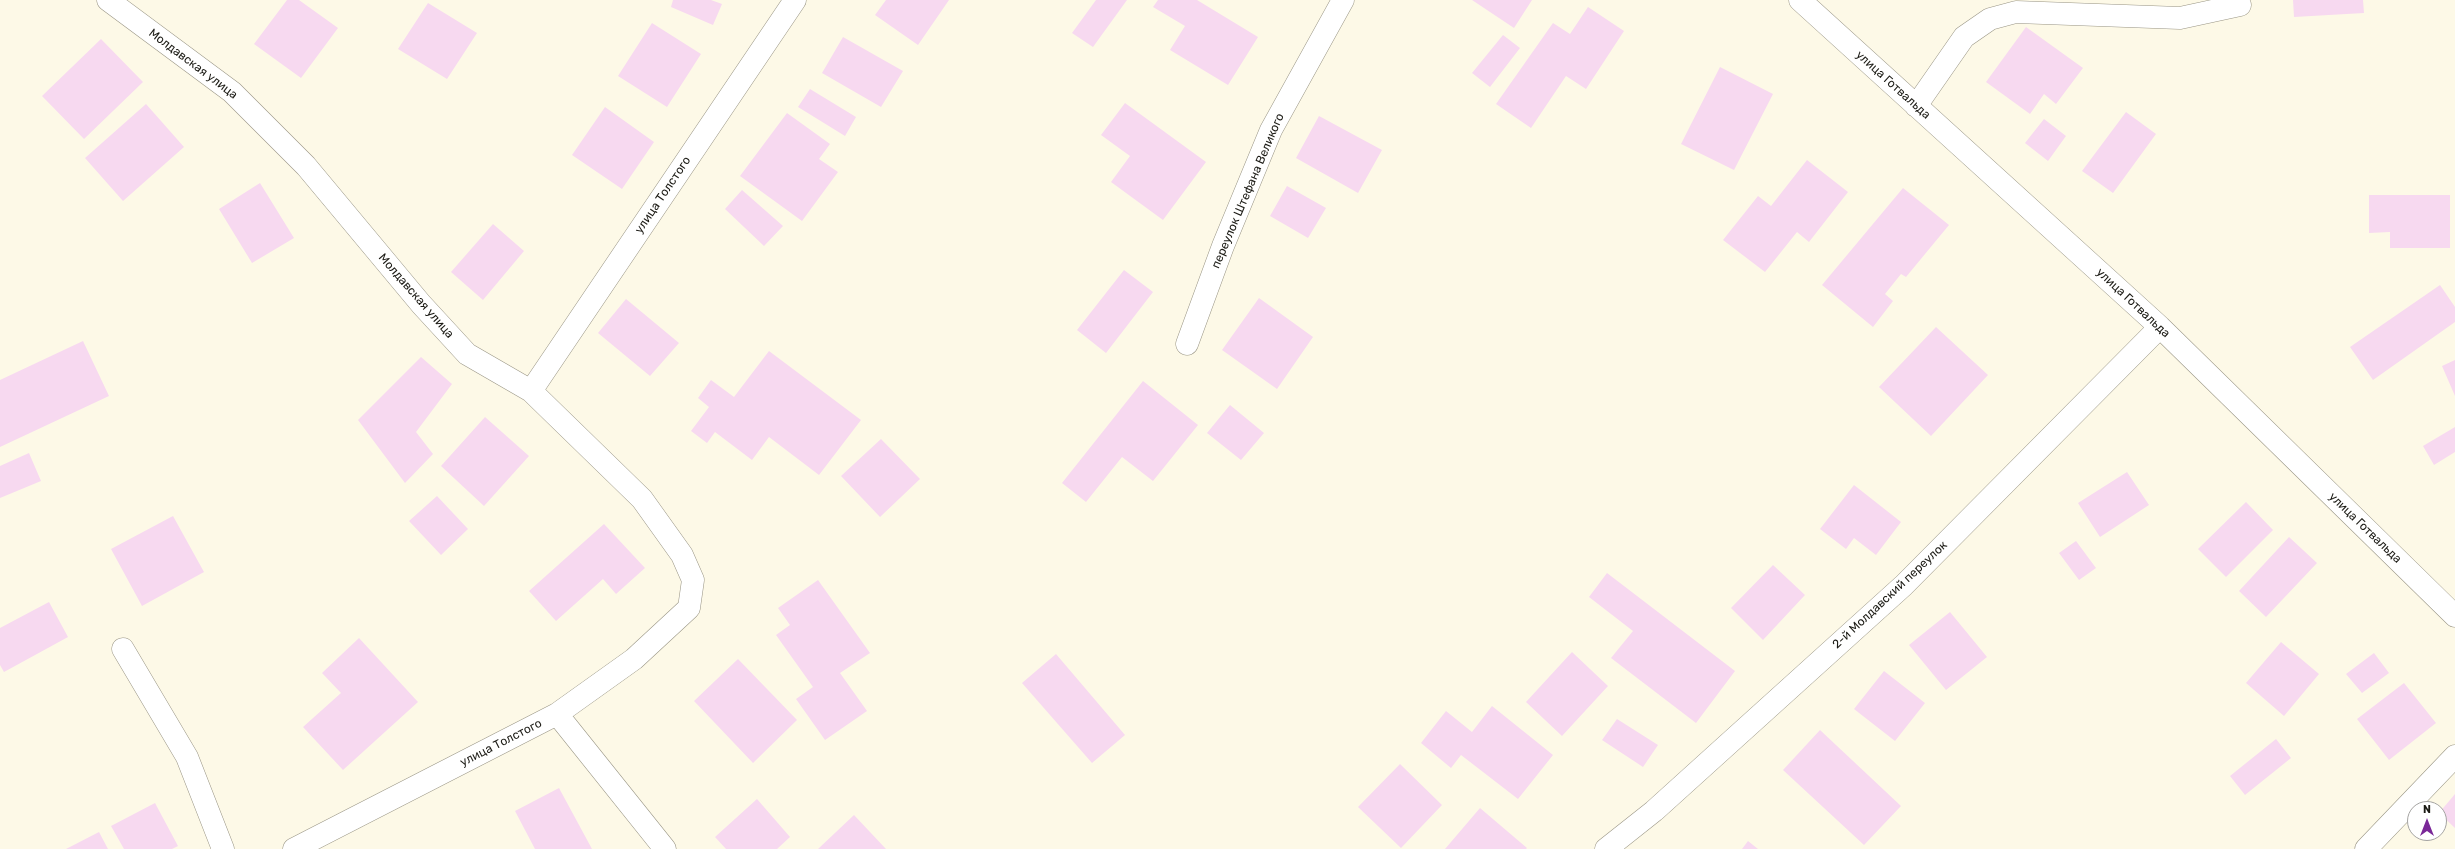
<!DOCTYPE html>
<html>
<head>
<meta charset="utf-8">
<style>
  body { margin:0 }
  #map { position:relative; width:2455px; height:849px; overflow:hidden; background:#fdf9e7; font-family:Rubik,sans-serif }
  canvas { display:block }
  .north { position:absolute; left:2407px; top:801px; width:40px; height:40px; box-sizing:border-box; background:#fff; border:1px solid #a4a3a1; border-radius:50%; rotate:0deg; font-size:11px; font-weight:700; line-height:16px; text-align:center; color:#1b1a14 }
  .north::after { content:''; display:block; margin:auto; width:14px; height:18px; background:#7a2898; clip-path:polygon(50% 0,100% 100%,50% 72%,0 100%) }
</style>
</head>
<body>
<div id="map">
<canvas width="2455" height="849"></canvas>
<div class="north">N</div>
</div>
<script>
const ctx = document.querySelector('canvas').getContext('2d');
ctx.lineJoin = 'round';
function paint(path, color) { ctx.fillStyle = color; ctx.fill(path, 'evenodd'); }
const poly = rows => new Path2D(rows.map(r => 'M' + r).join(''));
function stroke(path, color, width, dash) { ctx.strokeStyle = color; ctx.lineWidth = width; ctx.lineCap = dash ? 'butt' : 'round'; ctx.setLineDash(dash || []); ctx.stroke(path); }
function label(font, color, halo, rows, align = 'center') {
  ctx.font = font + ' Rubik,sans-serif'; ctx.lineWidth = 4; ctx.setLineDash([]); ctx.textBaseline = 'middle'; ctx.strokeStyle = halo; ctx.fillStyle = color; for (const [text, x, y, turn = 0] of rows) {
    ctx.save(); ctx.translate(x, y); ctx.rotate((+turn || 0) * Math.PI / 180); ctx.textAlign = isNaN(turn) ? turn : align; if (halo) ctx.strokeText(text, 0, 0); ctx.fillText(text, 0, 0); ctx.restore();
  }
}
paint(poly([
  [287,0,299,0,338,28,301,78,254,44],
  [673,0,711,0,722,4,713,25,671,7],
  [886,0,949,0,918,45,875,15],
  [1096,0,1127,0,1093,47,1072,33],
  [1158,0,1197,0,1258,37,1228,85,1170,50,1185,26,1153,7],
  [1472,0,1532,0,1514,28],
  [2293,0,2363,0,2364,13,2294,17],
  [428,3,477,33,447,79,398,49],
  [1588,7,1624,31,1586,89,1566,76,1531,128,1496,104,1553,23,1570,34],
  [652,23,701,54,667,107,618,76],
  [2026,27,2083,68,2056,104,2044,94,2030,114,1986,82],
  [1503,35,1520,48,1490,87,1472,73],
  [843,37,903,71,881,107,822,73],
  [101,39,143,82,84,139,42,96],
  [1720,67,1773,94,1734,170,1681,144],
  [810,89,856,117,845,136,798,107],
  [1125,103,1206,162,1163,220,1111,182,1130,156,1101,135],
  [146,104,184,147,123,201,85,158],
  [605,107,654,142,622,189,572,155],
  [2126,112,2156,134,2113,193,2082,171],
  [787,113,830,144,819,159,838,172,802,221,740,176],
  [1319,116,1382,150,1358,193,1296,158],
  [2044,119,2066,136,2048,161,2025,143],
  [1807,160,1848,192,1809,242,1797,232,1765,272,1723,240,1758,196,1771,206],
  [260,183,294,238,252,263,219,209],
  [1287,186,1326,208,1308,238,1270,216],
  [1903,188,1949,225,1906,277,1901,274,1885,294,1893,301,1873,327,1822,285],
  [742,190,783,226,764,246,725,209],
  [2369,195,2450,195,2450,248,2390,248,2390,232,2369,233],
  [493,224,524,251,483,300,451,272],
  [1124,270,1153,292,1106,353,1077,330],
  [2440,285,2455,307,2455,322,2373,380,2350,347],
  [1259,298,1313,337,1277,389,1222,350],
  [626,299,679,343,650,376,598,333],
  [1936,327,1988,375,1931,436,1879,387],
  [83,341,109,396,0,447,0,380],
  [769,351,861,420,819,475,769,437,752,460,715,432,707,443,691,431,709,407,698,398,711,380,734,397],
  [421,357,452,384,416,432,433,454,405,483,358,420],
  [2455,360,2455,396,2442,366],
  [1143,381,1198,425,1153,481,1122,457,1086,502,1062,483],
  [1230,405,1264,433,1241,460,1207,433],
  [485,417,529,456,484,506,441,466],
  [2455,427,2455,452,2434,465,2423,446],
  [881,439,920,479,880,517,841,476],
  [29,453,41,481,0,498,0,466],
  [2127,472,2149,505,2100,537,2078,503],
  [1854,485,1901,522,1876,555,1854,538,1846,549,1820,529],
  [437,496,468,529,441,555,409,521],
  [2246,502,2273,530,2226,577,2198,549],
  [173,516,204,572,142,606,111,549],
  [604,524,645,568,616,594,603,579,556,621,529,591],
  [2289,537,2317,563,2266,617,2239,591],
  [2076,541,2096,568,2079,580,2059,553],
  [1773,565,1805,595,1763,640,1731,608],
  [1607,573,1735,671,1696,723,1611,658,1633,631,1589,597],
  [818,580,870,653,840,673,867,711,825,740,796,699,813,687,776,635,790,625,778,608],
  [49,602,68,637,4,672,0,665,0,628],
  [1950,612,1987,657,1946,690,1909,645],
  [359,638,418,702,343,770,303,727,341,693,322,673],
  [2281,642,2319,674,2284,716,2246,683],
  [1572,652,1608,686,1562,736,1526,702],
  [2374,653,2389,673,2362,693,2346,674],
  [1056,654,1125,735,1092,763,1022,683],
  [738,659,797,720,753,763,694,701],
  [1884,671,1925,703,1895,741,1854,709],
  [2404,683,2436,723,2389,760,2357,719],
  [1492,706,1553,755,1518,799,1461,755,1451,768,1421,743,1446,711,1472,732],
  [1617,719,1658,745,1643,767,1602,740],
  [1820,730,1901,806,1864,845,1783,770],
  [2276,739,2291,758,2245,795,2230,776],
  [1400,764,1442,805,1401,848,1358,807],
  [559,788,592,849,535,849,515,811],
  [2455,794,2455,828,2439,813],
  [757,799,790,837,777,849,726,849,715,837],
  [155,803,178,846,172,849,124,849,111,826],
  [1480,808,1527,848,1526,849,1445,849],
  [854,815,886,849,818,849],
  [99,832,108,849,66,849],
  [1748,841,1758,849,1742,849]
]), '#f7d9f0');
const minor = poly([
  [108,0,232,92,306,166,421,304,467,354,531,391,642,499,682,555,693,580,689,608,634,659,557,714,294,849],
  [1800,0,2160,327,2455,616],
  [1916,106,1964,37,1990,19,2016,12,2180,18,2240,5],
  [1187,344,1223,246,1271,130,1343,0],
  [531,391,795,0],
  [123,649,187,757,223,849],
  [557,714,665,849],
  [1606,849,1654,811,1904,585,2160,327],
  [2366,849,2455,756]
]);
stroke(minor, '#999585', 23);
stroke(minor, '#fff', 22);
label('12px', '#1b1a14', '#fff', [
  ["Молдавская улица",193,64,37],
  ["улица Готвальда",1893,85,42],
  ["переулок Штефана Великого",1248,191,-67],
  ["улица Толстого",663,195,-56],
  ["Молдавская улица",416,296,49],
  ["улица Готвальда",2133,303,43],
  ["улица Готвальда",2365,528,44],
  ["2-й Молдавский переулок",1890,595,-43],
  ["улица Толстого",501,743,-27]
]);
</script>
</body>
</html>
